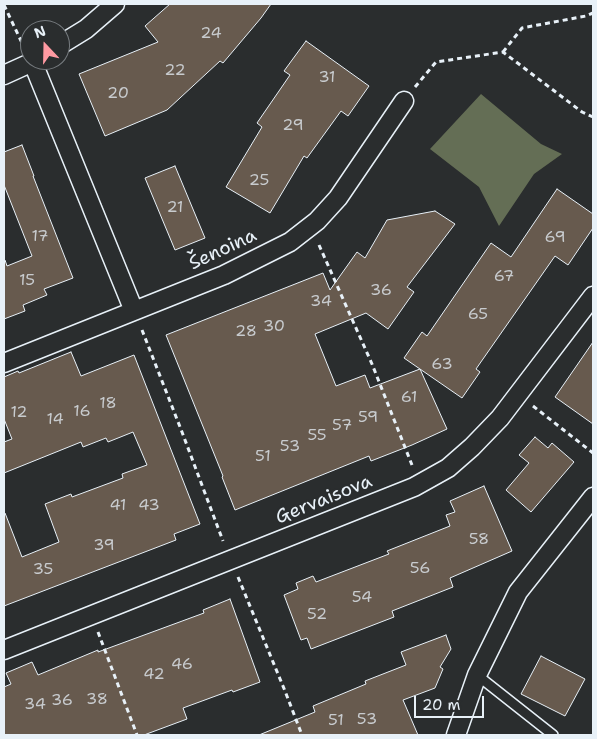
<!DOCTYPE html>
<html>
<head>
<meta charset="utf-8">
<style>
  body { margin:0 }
  #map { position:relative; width:597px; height:739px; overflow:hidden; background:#2a2d2e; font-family:"Shantell Sans",sans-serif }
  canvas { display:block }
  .frame { position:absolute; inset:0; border:5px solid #e8f1f8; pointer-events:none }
  .north { position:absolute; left:20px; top:20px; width:50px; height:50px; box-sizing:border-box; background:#2a2d2e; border:1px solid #767b7f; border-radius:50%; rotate:339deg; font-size:14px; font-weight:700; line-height:20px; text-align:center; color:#e8f1f8 }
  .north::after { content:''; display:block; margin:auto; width:18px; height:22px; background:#ff9aa2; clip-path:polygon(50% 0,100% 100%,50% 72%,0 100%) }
  .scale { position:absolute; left:414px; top:696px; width:70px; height:22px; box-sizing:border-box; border:2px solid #e8f1f8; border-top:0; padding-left:6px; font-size:15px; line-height:18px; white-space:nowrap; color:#e8f1f8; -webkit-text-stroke:4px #2a2d2e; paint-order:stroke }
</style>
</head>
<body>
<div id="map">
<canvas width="597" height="739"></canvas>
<div class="frame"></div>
<div class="north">N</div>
<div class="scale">20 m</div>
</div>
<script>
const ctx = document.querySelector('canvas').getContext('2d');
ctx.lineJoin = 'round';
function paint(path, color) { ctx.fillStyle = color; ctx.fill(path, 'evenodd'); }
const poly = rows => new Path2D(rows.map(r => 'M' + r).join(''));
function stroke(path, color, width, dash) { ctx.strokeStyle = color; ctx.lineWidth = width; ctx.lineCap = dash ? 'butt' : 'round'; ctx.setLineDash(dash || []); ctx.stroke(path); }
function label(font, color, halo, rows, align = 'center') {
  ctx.font = font + ' "Shantell Sans",sans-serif'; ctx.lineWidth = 4; ctx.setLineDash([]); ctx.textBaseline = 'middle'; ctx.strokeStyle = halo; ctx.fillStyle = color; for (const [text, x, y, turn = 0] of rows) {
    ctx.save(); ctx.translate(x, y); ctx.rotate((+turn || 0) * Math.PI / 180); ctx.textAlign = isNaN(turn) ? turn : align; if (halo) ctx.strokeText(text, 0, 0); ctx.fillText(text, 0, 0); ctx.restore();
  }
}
paint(poly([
  [481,94,541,144,562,154,534,174,499,226,479,187,430,149]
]), '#646e55');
const building = poly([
  [170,4,271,4,261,18,223,63,220,61,167,110,105,136,79,74,158,42,145,26,170,4],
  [306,41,369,86,348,116,341,111,307,158,304,156,270,213,226,187,262,127,257,123,290,75,284,71,306,41],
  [22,145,34,176,33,176,73,278,44,289,47,295,23,305,25,311,4,319,4,260,5,260,7,266,32,256,4,185,4,152,22,145],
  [175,166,205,238,175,250,145,178,175,166],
  [557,189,593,214,593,228,568,265,555,256,476,369,480,372,462,398,404,358,422,332,427,336,491,243,511,257,557,189],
  [435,211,455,224,407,287,414,292,388,329,366,313,315,334,336,386,365,375,370,388,420,369,447,429,412,445,371,461,369,456,235,510,222,477,223,476,166,335,323,273,330,290,357,252,365,258,387,220,435,211],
  [593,342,593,424,555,397,593,342],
  [71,352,81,376,134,355,200,524,174,534,176,540,4,606,4,514,5,513,22,557,59,542,45,504,71,494,72,497,123,478,122,474,147,465,133,432,108,442,106,438,83,447,81,442,4,473,4,442,12,439,4,419,4,377,18,371,19,373,71,352],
  [535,437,548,448,552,443,574,462,531,512,506,490,529,463,519,455,535,437],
  [484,486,512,551,450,578,453,587,392,611,394,617,311,649,307,638,301,640,284,595,298,589,296,583,313,576,316,582,389,554,387,551,450,526,446,515,455,512,450,501,484,486],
  [230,599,260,682,233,692,232,690,183,708,187,719,144,735,4,735,4,687,11,684,6,673,32,662,38,675,98,650,98,652,204,613,203,610,230,599],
  [446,635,451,649,440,667,443,669,435,688,403,700,418,735,259,735,315,712,313,706,366,684,365,681,406,665,401,652,446,635],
  [541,656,585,679,565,716,521,694,541,656]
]);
paint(building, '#675a4e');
stroke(building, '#e8f1f8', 1);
const service = poly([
  [477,675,553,735]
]);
const minor = poly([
  [60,45,86,29,115,4],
  [33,63,134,311],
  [4,75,37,60],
  [4,363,224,275,290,242,317,221,338,198,404,101],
  [4,650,414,487,448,468,472,447,500,418,593,296],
  [456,735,477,675,518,592,593,497]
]);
stroke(service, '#e8f1f8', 12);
stroke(minor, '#e8f1f8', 21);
stroke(poly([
  [4,5,23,45],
  [503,52,522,28,586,16,593,13],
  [415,87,436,62,503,52,582,112,593,117],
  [319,245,372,364,412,465],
  [142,330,182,432,223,541],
  [533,406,593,453],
  [238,577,285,691,302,735],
  [98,632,137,735]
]), '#e8f1f8', 3, [5, 4]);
stroke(service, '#2a2d2e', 9);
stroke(minor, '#2a2d2e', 18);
label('16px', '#c8cbce', null, [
  ["24",211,34],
  ["22",175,71],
  ["31",327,78],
  ["20",118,94],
  ["29",293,126],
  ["25",259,181],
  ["21",175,208],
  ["17",40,237],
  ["69",555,238],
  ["67",504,277],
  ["15",27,281],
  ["36",381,291],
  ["34",321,302],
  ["65",478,315],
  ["30",274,327],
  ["28",246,332],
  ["63",442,365],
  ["61",409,398],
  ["18",108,404],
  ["16",82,412],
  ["12",19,413],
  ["59",368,418],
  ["14",55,420],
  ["57",342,426],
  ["55",317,436],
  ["53",290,447],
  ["51",263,457],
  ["41",118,506],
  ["43",149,506],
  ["58",479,540],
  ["39",104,546],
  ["56",420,569],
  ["35",43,570],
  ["54",362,598],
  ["52",317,615],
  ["46",182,665],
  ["42",154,675],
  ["38",97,700],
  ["36",62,701],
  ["34",35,705],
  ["53",367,720],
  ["51",336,721]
]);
label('19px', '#e8f1f8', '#2a2d2e', [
  ["Šenoina",223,250,-25],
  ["Gervaisova",324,500,-22]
]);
</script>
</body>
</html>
